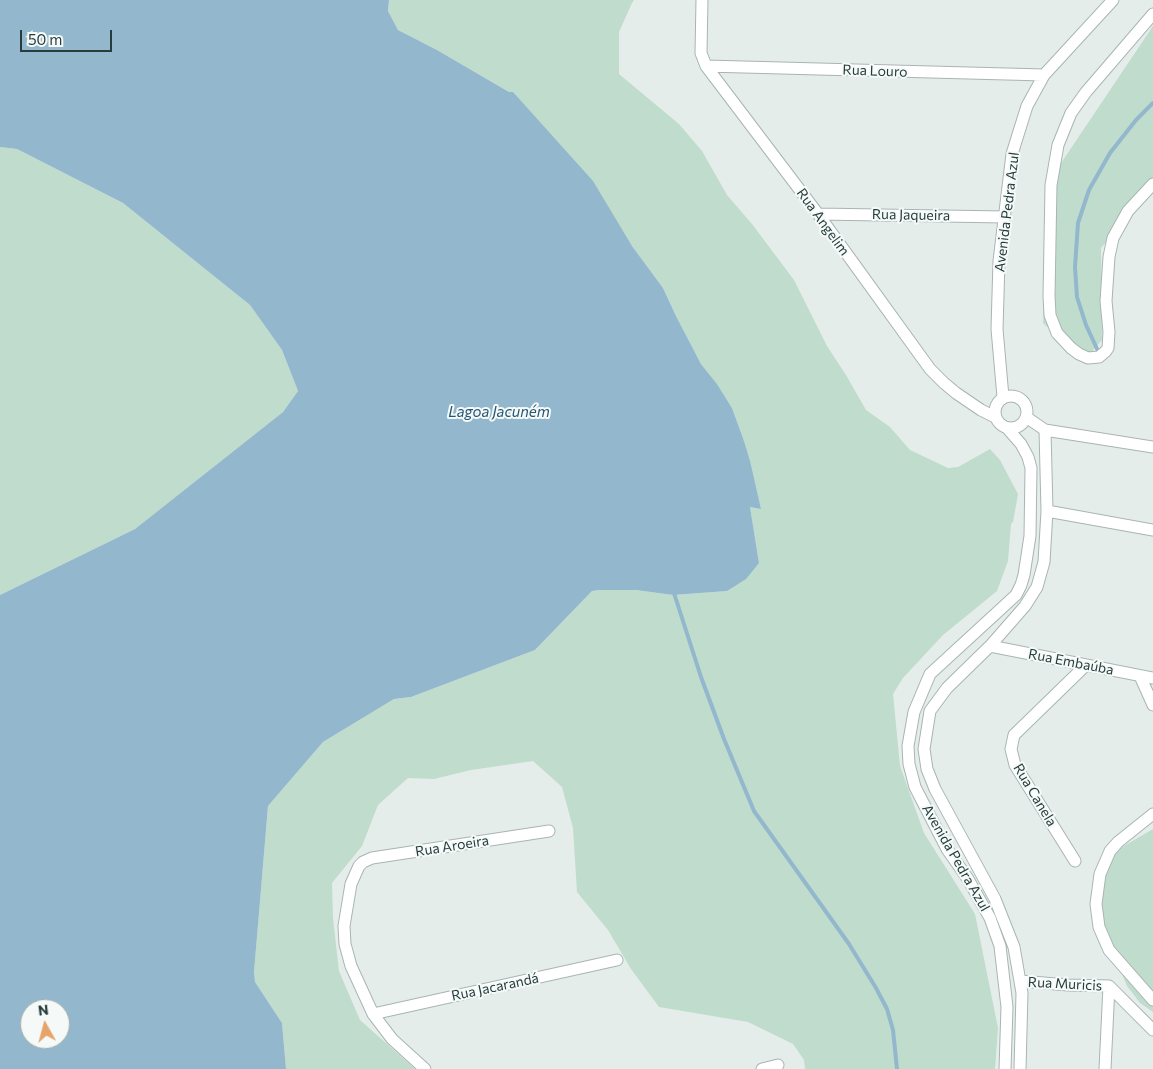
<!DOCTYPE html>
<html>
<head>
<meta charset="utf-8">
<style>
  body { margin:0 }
  #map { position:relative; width:1153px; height:1069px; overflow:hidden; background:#e5edeb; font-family:Commissioner,sans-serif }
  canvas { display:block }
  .north { position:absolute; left:20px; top:999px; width:50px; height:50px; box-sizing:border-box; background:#f5faf8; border:1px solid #a2aead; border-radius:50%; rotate:353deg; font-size:14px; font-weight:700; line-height:20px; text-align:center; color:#263d3c }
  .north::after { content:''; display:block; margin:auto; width:18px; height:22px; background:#e6a36a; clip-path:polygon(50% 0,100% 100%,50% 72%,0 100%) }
  .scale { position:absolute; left:20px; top:30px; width:92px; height:22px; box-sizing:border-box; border:2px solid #263d3c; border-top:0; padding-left:6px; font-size:15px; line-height:18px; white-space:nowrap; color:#263d3c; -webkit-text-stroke:4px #f5faf8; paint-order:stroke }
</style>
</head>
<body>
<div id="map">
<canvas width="1153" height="1069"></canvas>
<div class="north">N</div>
<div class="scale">50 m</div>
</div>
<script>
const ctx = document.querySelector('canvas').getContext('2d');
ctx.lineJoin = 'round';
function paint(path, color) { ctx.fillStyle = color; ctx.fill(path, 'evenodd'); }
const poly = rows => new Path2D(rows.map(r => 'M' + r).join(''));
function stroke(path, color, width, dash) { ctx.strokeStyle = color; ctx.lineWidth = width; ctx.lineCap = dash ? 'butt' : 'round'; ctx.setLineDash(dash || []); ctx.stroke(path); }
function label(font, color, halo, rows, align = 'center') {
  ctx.font = font + ' Commissioner,sans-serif'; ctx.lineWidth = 4; ctx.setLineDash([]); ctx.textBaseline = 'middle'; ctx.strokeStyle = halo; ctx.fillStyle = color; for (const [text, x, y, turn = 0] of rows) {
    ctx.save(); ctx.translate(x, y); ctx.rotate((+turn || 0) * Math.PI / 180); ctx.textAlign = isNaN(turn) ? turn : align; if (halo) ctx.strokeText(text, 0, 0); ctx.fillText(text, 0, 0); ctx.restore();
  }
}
paint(poly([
  [389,0,634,0,632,3,619,32,619,74,679,124,702,151,727,195,752,224,794,280,827,346,846,375,866,410,890,427,910,450,948,468,958,467,990,449,1000,460,1018,494,1013,522,1011,524,1008,561,997,591,943,635,903,678,893,694,900,766,924,833,975,914,998,1028,995,1069,805,1069,804,1060,793,1044,748,1022,659,1007,631,969,608,930,577,892,573,828,562,787,533,761,471,770,434,779,408,778,378,805,362,846,332,883,333,918,339,971,360,1020,415,1069,286,1069,282,1023,255,982,254,972,268,806,323,742,394,699,411,697,535,650,592,591,600,590,636,590,673,595,727,591,759,563,750,507,761,509,743,438,732,408,717,384,701,364,676,316,663,288,632,246,513,92,509,92,437,50,398,30,388,11],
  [1153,26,1153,189,1101,248,1102,340,1089,355,1069,347,1043,323,1049,181],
  [0,147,17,149,123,203,250,305,282,350,298,391,283,412,135,529,0,595],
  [1153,829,1153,1012,1140,1003,1127,986,1100,922,1105,857]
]), '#c0dccd');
paint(poly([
  [0,0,389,0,388,11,398,30,437,50,509,92,513,92,593,181,632,246,663,288,676,316,701,364,717,384,732,408,743,438,750,461,761,509,750,507,759,563,746,579,727,591,673,595,636,590,600,590,592,591,535,650,411,697,394,699,323,742,268,806,254,972,255,982,282,1023,286,1069,0,1069,0,595,135,529,283,412,298,391,282,350,250,305,123,203,17,149,0,147],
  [30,1009,60,1009,60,1039,30,1039]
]), '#93b7cc');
stroke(poly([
  [1098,351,1086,325,1077,297,1075,267,1078,223,1089,190,1110,153,1136,120,1153,103],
  [673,590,701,677,724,739,754,811,849,944,876,988,887,1009,893,1030,897,1069]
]), '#93b7cc', 4);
const street = poly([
  [702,0,701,53,706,66,818,214,930,369,944,383,956,393,981,410,995,417],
  [1153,14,1086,92,1071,113,1058,145,1051,185,1049,296,1050,315,1057,333,1071,348,1079,354,1088,358,1099,357,1106,351,1108,348,1109,332,1106,301,1109,257,1113,238,1128,211,1153,184],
  [706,66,1044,75],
  [818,214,1005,217],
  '995 412a16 16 0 1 1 32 0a16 16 0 1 1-32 0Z',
  [1003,397,997,329,999,261,1012,154,1027,106,1044,75,1113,0],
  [1026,417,1045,430,1153,447],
  [1047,511,1153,530],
  [990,646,1153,678],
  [1140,676,1153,705],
  [1153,814,1118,842,1110,851,1100,874,1096,904,1099,927,1109,950,1153,1000],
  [1075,861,1015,765,1011,749,1014,735,1086,665],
  [1020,981,1068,985,1109,986,1153,1030],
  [373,1014,617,960],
  [425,1069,392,1039,373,1014,351,966,345,944,344,926,351,884,359,866,363,862,372,858,549,831],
  [762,1069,778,1065],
  [1005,1069,1007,1007,1000,946,990,918,968,879,947,849,915,787,909,764,908,746,914,712,930,674,1016,595,1021,585,1024,575,1030,536,1031,468,1028,457,1021,444,1007,428],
  [1020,1069,1022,993,1014,947,995,899,935,789,927,769,924,749,930,711,947,688,990,646,1025,606,1037,587,1044,562,1047,511,1045,430],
  [1105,1069,1109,986]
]);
stroke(street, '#a8b5b3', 13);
stroke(street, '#fff', 11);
label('14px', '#263d3c', '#f5faf8', [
  ["Rua Louro",875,71,2],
  ["Avenida Pedra Azul",1007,212,-83],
  ["Rua Jaqueira",911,215,1],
  ["Rua Angelim",823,222,54],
  ["Rua Embaúba",1071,662,11],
  ["Rua Canela",1035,795,59],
  ["Rua Aroeira",452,846,-9],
  ["Avenida Pedra Azul",956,858,60],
  ["Rua Muricis",1065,984,3],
  ["Rua Jacarandá",495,987,-12]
]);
label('italic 15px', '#255674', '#f5faf8', [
  ["Lagoa Jacuném",499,412]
]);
</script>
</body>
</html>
